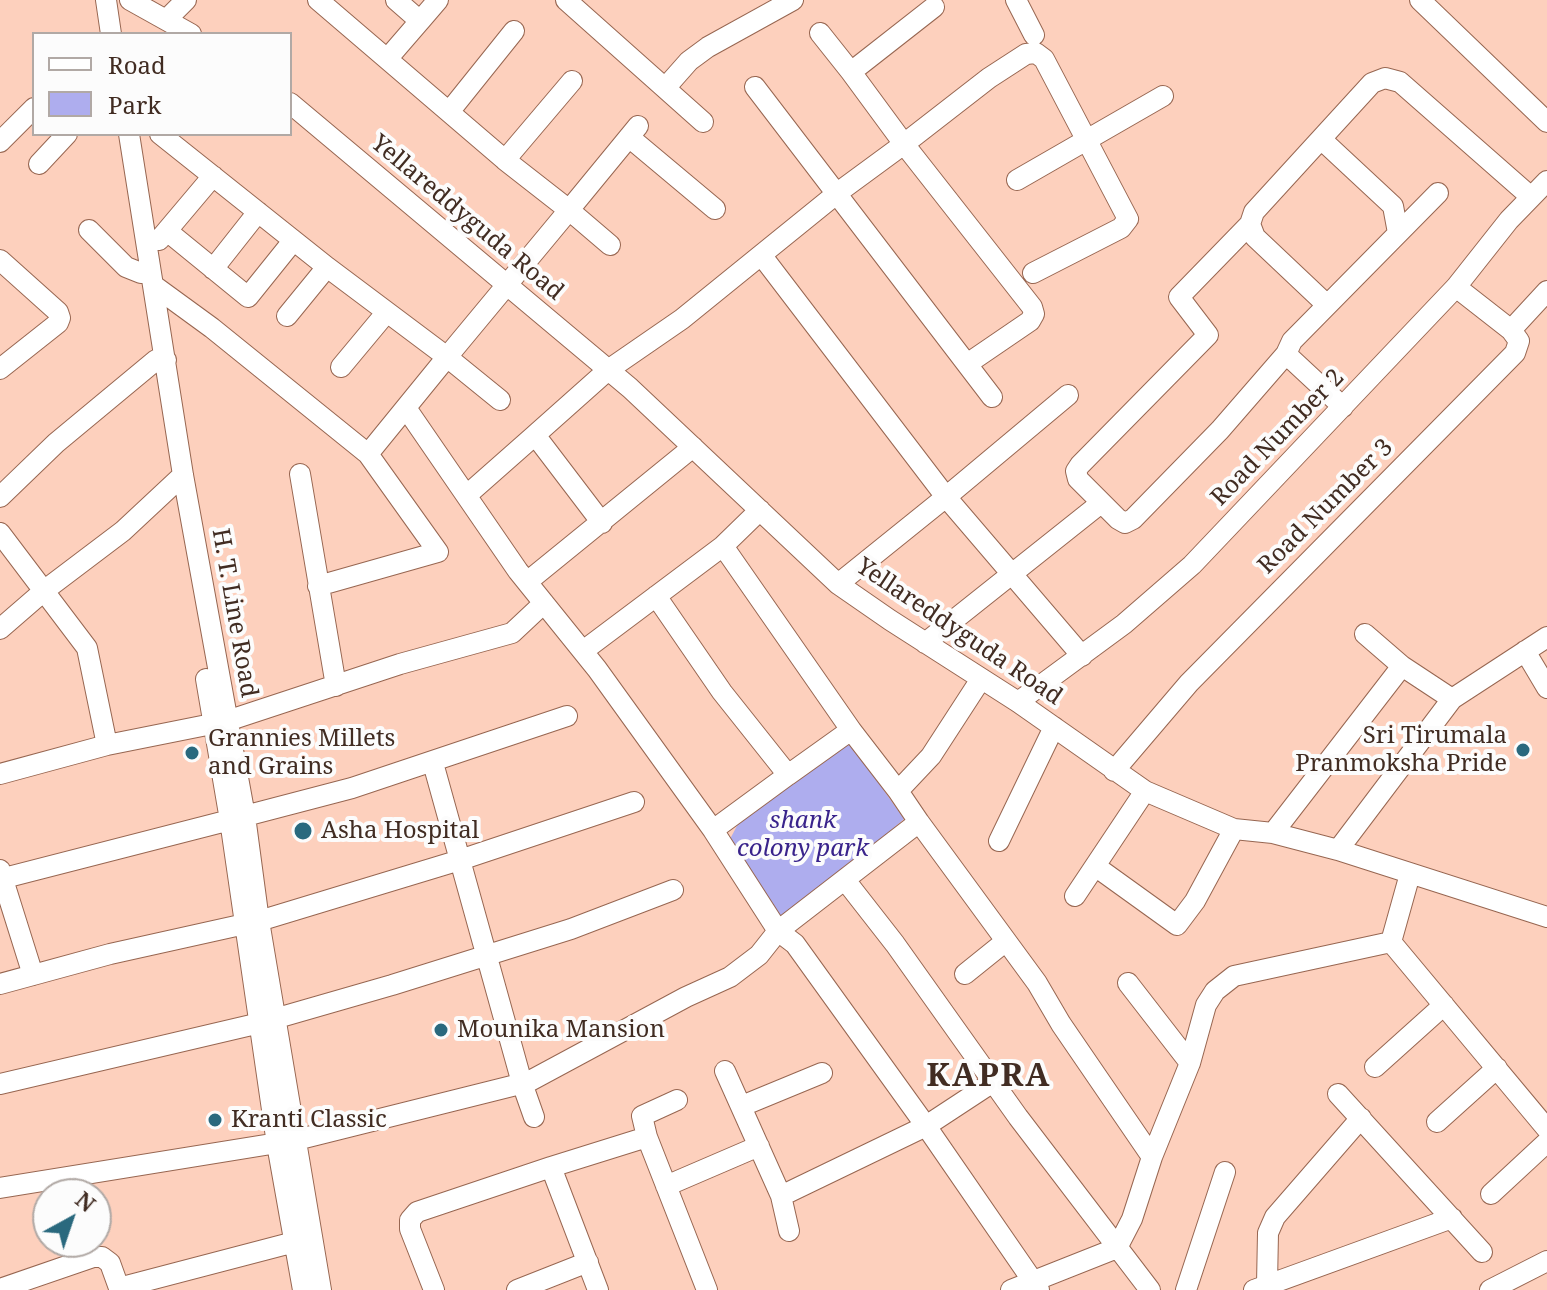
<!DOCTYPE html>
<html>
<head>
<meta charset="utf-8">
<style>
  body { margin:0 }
  #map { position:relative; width:1547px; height:1290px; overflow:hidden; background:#fdd0bd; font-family:"Noto Serif",serif }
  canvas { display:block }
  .legend { position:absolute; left:32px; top:32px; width:260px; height:104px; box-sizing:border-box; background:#fcfcfc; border:2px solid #b1a9a5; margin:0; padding:10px 14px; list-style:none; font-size:24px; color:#412c22 }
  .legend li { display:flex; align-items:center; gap:16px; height:40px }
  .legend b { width:40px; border:2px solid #b1a9a5 }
  .north { position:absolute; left:32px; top:1178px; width:80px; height:80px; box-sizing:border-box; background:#fcfcfc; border:2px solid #b1a9a5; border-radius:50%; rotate:40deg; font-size:22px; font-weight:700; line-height:32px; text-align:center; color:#412c22 }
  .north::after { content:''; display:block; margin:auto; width:28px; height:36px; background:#2a697e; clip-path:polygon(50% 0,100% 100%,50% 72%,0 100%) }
</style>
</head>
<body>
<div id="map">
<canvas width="1547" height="1290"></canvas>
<ul class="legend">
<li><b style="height:10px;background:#fff"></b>Road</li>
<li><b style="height:22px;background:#aeadee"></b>Park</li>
</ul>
<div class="north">N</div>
</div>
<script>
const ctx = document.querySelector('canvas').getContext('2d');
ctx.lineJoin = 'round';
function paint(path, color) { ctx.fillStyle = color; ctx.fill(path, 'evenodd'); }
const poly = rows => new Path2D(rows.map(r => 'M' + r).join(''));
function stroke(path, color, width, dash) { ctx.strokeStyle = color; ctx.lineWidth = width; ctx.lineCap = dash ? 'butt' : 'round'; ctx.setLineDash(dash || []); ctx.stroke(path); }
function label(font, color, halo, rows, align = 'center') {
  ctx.font = font + ' "Noto Serif",serif'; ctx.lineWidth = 8; ctx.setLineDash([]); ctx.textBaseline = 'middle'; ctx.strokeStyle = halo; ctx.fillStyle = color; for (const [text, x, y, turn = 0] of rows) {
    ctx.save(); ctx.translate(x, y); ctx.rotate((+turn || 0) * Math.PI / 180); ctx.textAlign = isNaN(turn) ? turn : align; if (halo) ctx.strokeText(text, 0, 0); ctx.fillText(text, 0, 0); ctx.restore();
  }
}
paint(poly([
  [845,735,904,819,778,931,729,841,748,805]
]), '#aeadee');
const minor = poly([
  [106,0,111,34],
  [130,0,191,34],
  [318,0,505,160,569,210,447,357,500,400],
  [566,0,703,122],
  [1016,0,1034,35],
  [1420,0,1547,122],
  [167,19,186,0],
  [420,21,438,0],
  [820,33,851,72],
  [388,58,420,21,396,0],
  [666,87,689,61,708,47,793,0],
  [755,87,992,397],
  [290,103,630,388,838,584,890,620,1018,702,1145,791,1234,829,1273,833,1338,850,1547,917],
  [449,112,514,31],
  [129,134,183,475,245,816,259,921,321,1290],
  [629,137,715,209],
  [1321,139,1393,206,1398,233],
  [0,142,34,108],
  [505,160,572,81],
  [39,164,67,134],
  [1017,180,1163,96],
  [1250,224,1179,297,1208,335,1080,465,1076,471,1078,479,1118,519,1125,523,1133,519,1220,430,1286,354],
  [89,230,126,267,141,273],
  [167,231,248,297,293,241],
  [159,240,213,176],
  [610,245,569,210,638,126],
  [762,256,946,497,1068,395],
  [0,260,58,312,60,318,58,323,0,369],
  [213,269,258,212],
  [153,285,212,328,368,454,447,357,327,267,160,134],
  [1327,305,1255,237,1250,224,1254,212,1372,83,1385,78,1400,82,1531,197],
  [287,316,327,267],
  [1511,330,1547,291],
  [967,364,1030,321,1034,314,1032,307,904,144,989,78,1026,54,1036,53,1044,59,1128,219,1121,228,1033,273],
  [341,367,386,313],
  [1343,407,1286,354,1292,341,1438,193],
  [406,408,518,571,597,669,713,830,778,931,795,944,926,1126,1039,1290],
  [300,474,336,686],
  [467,495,535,435],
  [0,497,56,443,156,360,166,360],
  [602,523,535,435,608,370,682,319,840,191,904,144,851,72,934,7],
  [0,533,87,648,107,745],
  [527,582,693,447],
  [838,584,946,497,1082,656],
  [318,586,438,552,368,454],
  [656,596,722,692,788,775,851,730,723,546],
  [0,629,45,590,123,531,183,475],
  [925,643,1101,503],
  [583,651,723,546,760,510],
  [1525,651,1547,688],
  [1402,666,1452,699],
  [206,679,230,820,277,1144,303,1290],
  [1018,702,1124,624,1192,565,1456,287,1509,220,1547,181],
  [851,730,898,791],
  [433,763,522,1083,534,1117],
  [1114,771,1189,683,1515,353,1519,341,1511,330,1456,287],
  [0,774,107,745,227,721,400,664,512,633,544,603],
  [245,816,352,788,567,716],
  [919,822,1037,983,1061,1024,1152,1157],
  [713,830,788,775],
  [1273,833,1402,666,1365,634],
  [999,841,1054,727],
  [1338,850,1452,699,1547,637],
  [1095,866,1177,925,1195,901,1234,829],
  [0,870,33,975],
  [0,879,230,820],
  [845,880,895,944,1018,1117,1150,1290],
  [1075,896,1145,791],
  [259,921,460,860,634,802],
  [1391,942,1547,1129],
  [965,974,1006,941],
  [1128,983,1190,1063],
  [0,984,110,954,245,924],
  [1375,1067,1444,1005],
  [725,1071,781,1196,789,1231],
  [0,1084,260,1023,392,985,571,929,673,890],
  [1338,1094,1482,1252],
  [742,1106,822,1073],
  [1437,1122,1497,1068],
  [647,1137,707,1290],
  [666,1186,759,1146],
  [0,1188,296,1140,528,1082,686,997,730,977,759,955,778,931,919,822,898,791,931,756,981,679],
  [1491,1194,1547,1142],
  [781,1196,926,1126,993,1082],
  [1267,1284,1268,1233,1275,1217,1361,1118],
  [0,1289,93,1257,102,1257,110,1263,119,1288,306,1239],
  [434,1290,410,1229,410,1220,417,1212,551,1167],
  [517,1290,588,1262],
  [598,1290,551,1167,647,1137,642,1116,677,1100],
  [1011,1290,1117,1248,1132,1219,1152,1157,1190,1063,1206,1005,1215,991,1234,976,1391,942,1410,874],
  [1186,1290,1225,1172],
  [1254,1290,1452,1218],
  [1490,1290,1547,1261]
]);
stroke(minor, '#976651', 22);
stroke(minor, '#fff', 20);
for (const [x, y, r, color] of [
  [1523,750,8,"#2a697e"],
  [192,753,8,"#2a697e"],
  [303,831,10,"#2a697e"],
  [441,1030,8,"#2a697e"],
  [215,1120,8,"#2a697e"]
]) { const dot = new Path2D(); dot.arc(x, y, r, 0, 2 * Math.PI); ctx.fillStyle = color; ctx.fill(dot); stroke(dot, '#fcfcfc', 3); }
label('24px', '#412c22', '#fcfcfc', [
  ["Yellareddyguda Road",467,218,40],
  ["Road Number 2",1278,438,-46],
  ["Road Number 3",1326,507,-45],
  ["H. T. Line Road",234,613,80],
  ["Yellareddyguda Road",959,632,34]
]);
label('24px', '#412c22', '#fcfcfc', [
  ["Sri Tirumala",1507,736,"right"],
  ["Pranmoksha Pride",1507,764,"right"],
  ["Grannies Millets",208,739],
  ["and Grains",208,767],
  ["Asha Hospital",321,831],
  ["Mounika Mansion",457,1030],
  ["Kranti Classic",231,1120]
], 'left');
label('italic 24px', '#39238b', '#fcfcfc', [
  ["shank",803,821],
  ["colony park",803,849]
]);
ctx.letterSpacing = '2px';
label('bold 32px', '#412c22', '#fcfcfc', [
  ["KAPRA",989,1077]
]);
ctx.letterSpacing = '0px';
</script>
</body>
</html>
